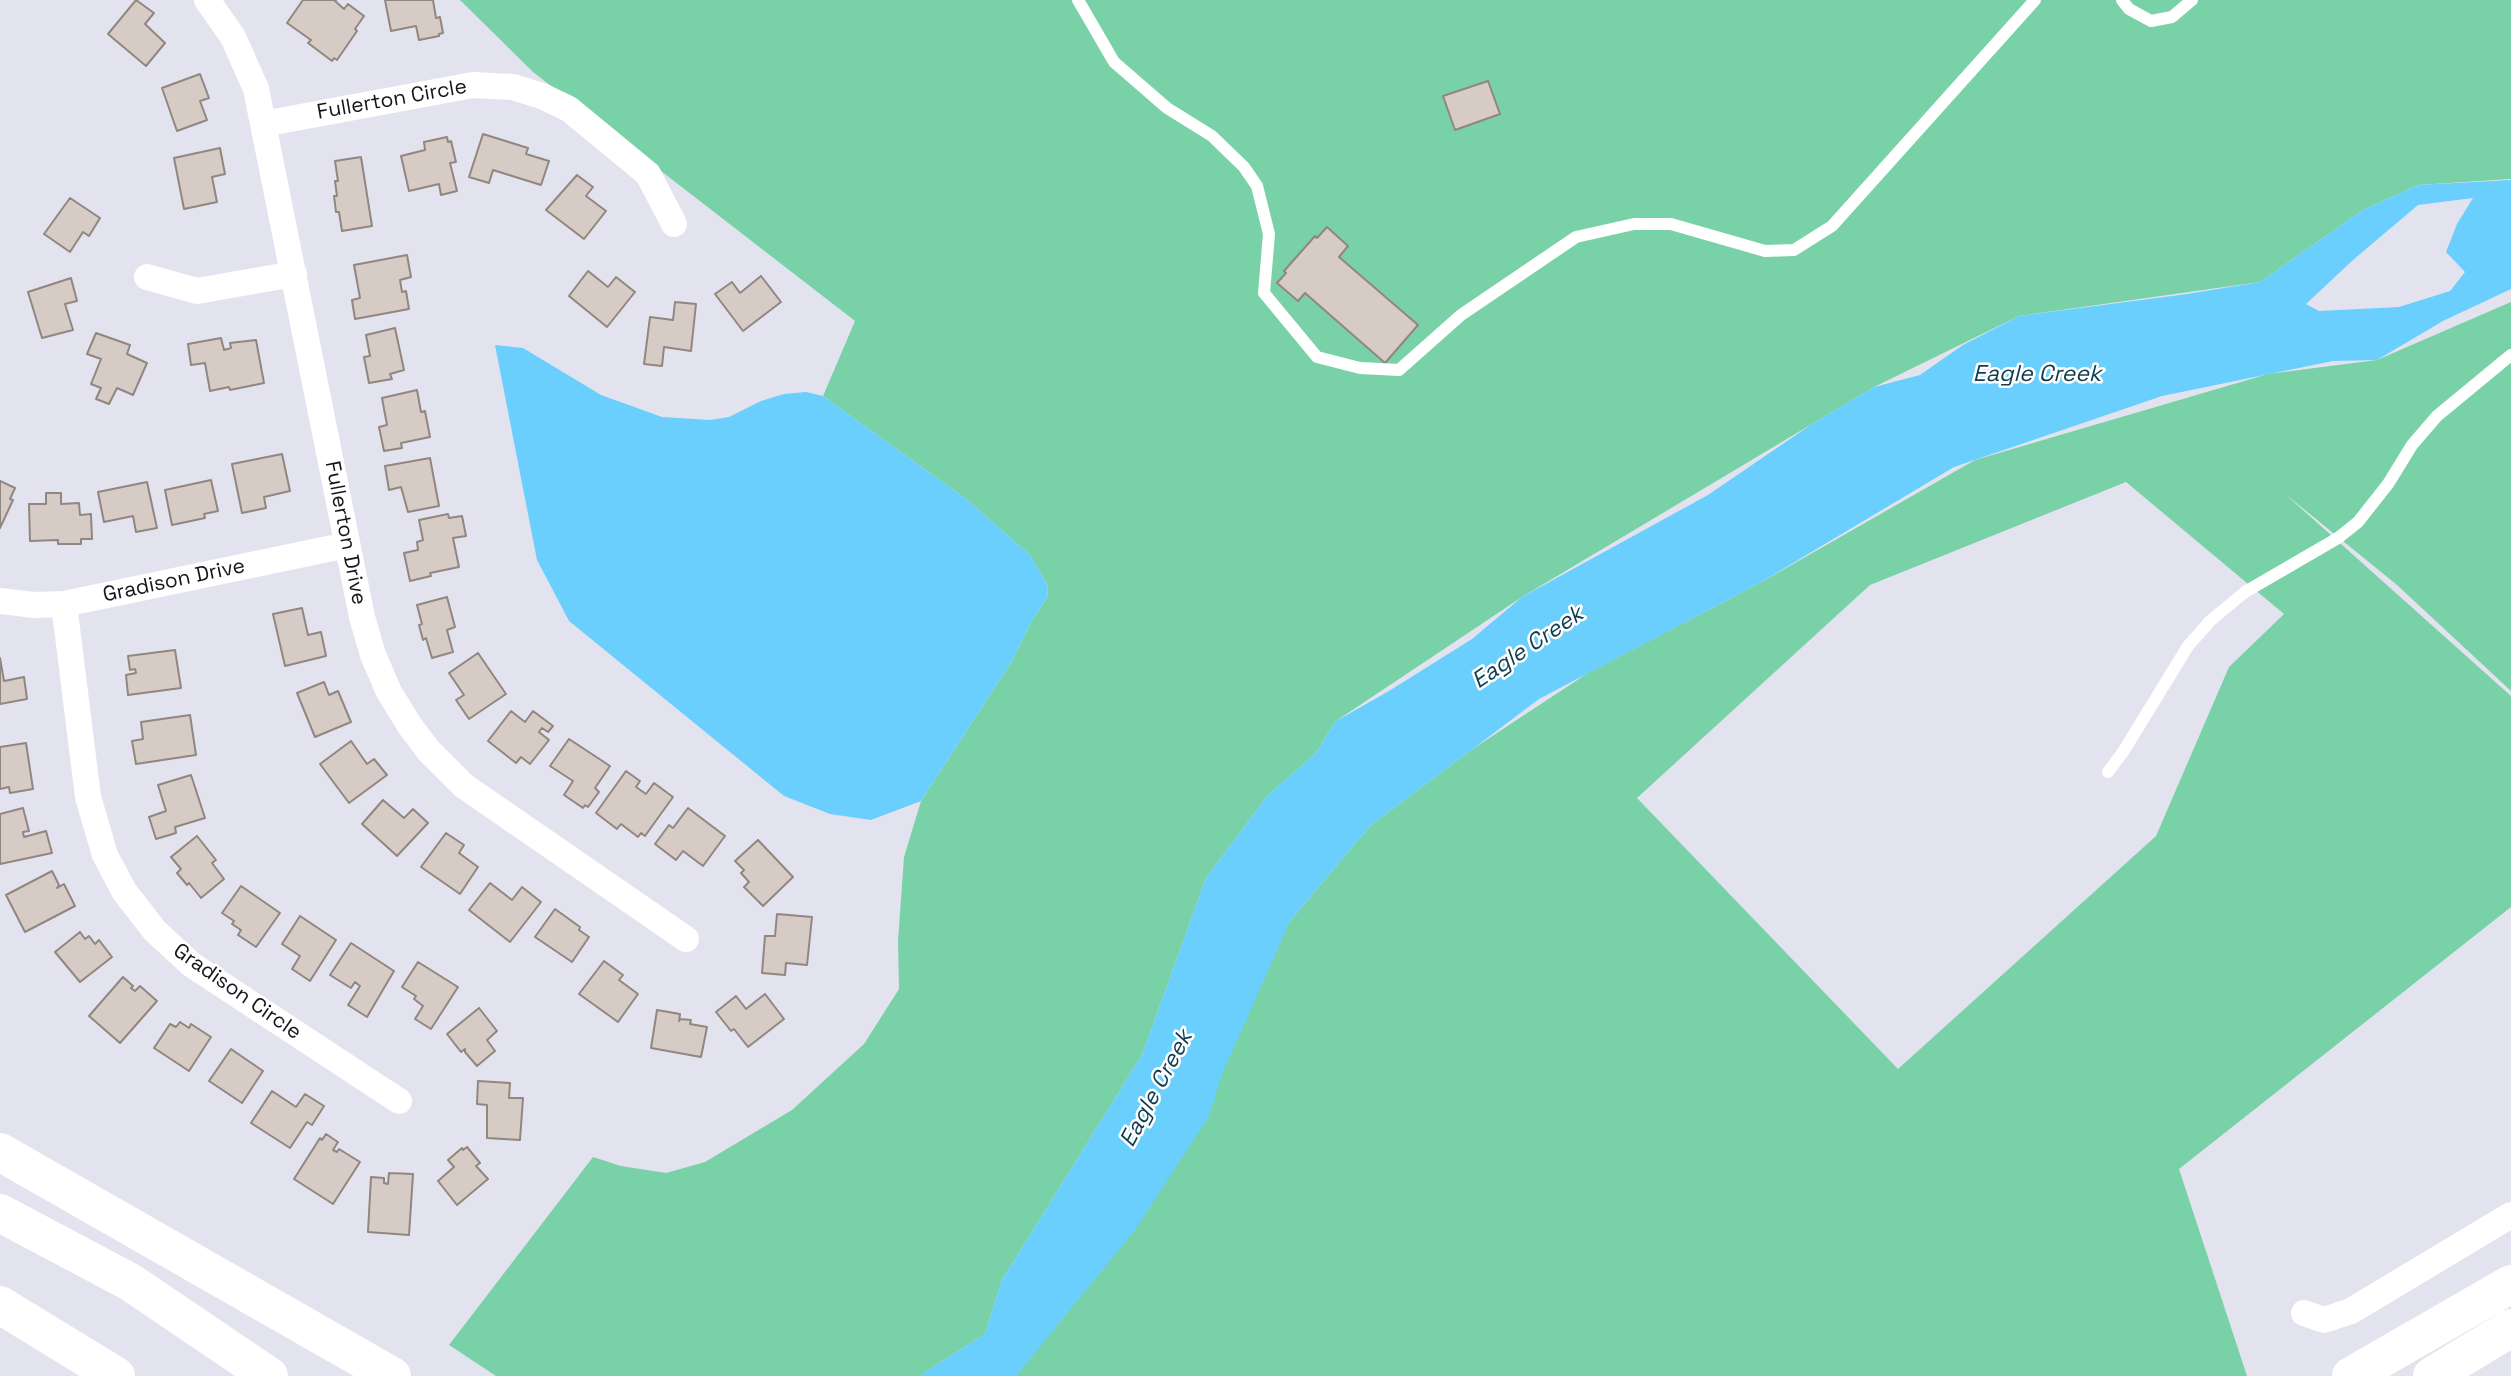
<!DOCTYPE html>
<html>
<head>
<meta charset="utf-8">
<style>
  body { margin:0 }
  canvas { display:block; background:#e2e3ef }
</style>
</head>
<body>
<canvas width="2511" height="1376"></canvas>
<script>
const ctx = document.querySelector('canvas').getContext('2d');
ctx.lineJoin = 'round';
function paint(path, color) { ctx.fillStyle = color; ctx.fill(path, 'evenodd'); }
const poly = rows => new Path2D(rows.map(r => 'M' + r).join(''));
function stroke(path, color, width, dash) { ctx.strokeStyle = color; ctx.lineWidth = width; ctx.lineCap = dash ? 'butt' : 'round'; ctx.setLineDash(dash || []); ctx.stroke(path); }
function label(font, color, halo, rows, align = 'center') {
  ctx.font = font + ' "Space Grotesk",sans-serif'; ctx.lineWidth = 5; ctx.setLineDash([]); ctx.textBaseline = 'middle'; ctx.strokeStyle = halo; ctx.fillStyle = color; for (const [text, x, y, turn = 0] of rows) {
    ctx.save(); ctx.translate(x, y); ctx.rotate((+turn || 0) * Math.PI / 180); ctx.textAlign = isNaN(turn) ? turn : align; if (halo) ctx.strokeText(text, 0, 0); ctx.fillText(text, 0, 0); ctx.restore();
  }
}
paint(poly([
  [460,0,2511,0,2511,179,2418,185,2363,210,2260,282,2019,316,1874,387,1522,597,1336,721,1315,754,1268,795,1206,878,1142,1055,1002,1280,985,1334,919,1376,496,1376,449,1345,593,1157,621,1166,666,1173,705,1162,792,1110,864,1044,899,989,898,941,904,857,921,801,1012,661,1031,622,1047,598,1048,586,1030,555,966,499,823,396,855,321,533,72],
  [2511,302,2511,691,2397,585,2284,493,2511,696,2511,907,2179,1169,2247,1376,1016,1376,1290,921,1370,826,1474,748,1588,673,1758,584,1975,460,2268,374,2377,360],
  [2126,482,2284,614,2229,667,2156,836,1898,1069,1637,798,1870,585]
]), '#79d2a7');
paint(poly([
  [2511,180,2511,289,2443,321,2377,360,2333,361,2162,396,1954,467,1758,584,1539,699,1474,748,1370,826,1290,921,1222,1074,1209,1116,1135,1230,1016,1376,919,1376,985,1334,1002,1280,1142,1055,1206,878,1268,795,1315,754,1336,721,1389,691,1472,639,1522,597,1708,495,1812,424,1874,387,1920,375,1963,345,2019,316,2187,294,2260,282,2363,210,2418,185],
  [2473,198,2457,224,2446,252,2465,272,2450,291,2399,307,2319,311,2306,304,2353,260,2418,205],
  [495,345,523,348,601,395,662,417,710,420,729,417,761,401,784,394,806,392,823,396,966,499,1030,555,1048,586,1047,598,1031,622,1012,661,921,801,871,820,830,814,784,796,569,621,537,560]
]), '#6acffc');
const building = poly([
  [136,0,154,13,145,24,165,43,146,66,108,34,136,0],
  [303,0,336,0,335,1,344,9,348,4,364,16,355,29,357,31,337,60,334,58,332,61,308,43,311,40,287,23,303,0],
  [385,0,433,0,436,18,440,17,443,33,439,34,439,36,419,40,416,26,391,31,385,0],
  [200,74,209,98,200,101,207,120,177,131,162,88,200,74],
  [1488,81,1500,114,1455,130,1443,96,1488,81],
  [483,134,528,148,526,154,549,161,541,185,493,170,489,183,469,177,483,134],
  [447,137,448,142,451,141,456,162,450,163,457,191,441,195,439,184,409,191,401,156,425,150,424,142,447,137],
  [220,148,225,174,212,177,217,202,184,209,174,158,220,148],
  [361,157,372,226,342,231,339,212,336,212,334,196,337,196,335,181,338,181,335,161,361,157],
  [577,175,593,187,586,196,606,211,584,239,546,210,577,175],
  [70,198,100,218,89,236,83,232,70,252,44,234,70,198],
  [1327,227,1348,246,1339,257,1418,325,1385,363,1305,293,1298,301,1277,283,1286,273,1284,271,1315,236,1317,238,1327,227],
  [407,255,411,277,400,280,402,292,406,291,409,309,355,319,352,300,360,298,354,265,407,255],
  [588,271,608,287,616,277,635,292,607,327,569,296,588,271],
  [761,276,781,302,743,331,715,294,732,282,740,293,761,276],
  [71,278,77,301,65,304,73,330,42,338,28,292,71,278],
  [675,302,696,304,691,351,664,347,662,366,644,364,650,317,673,320,675,302],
  [395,328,404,370,390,374,392,379,369,383,364,357,370,356,366,335,395,328],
  [96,333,130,345,127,354,147,363,133,395,117,388,109,404,96,399,101,388,91,384,101,359,87,354,96,333],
  [221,338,224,350,231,348,230,343,256,340,264,383,230,390,229,387,210,391,205,363,191,365,188,344,221,338],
  [417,390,421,412,425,411,430,437,401,443,402,448,384,451,379,427,387,425,382,398,417,390],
  [282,454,290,491,264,497,266,508,242,513,232,464,282,454],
  [430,458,439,506,408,512,401,487,389,490,385,466,430,458],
  [211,480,218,511,204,514,205,518,172,525,165,490,211,480],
  [0,481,15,488,10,499,13,500,0,528,0,481],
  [147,482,157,528,136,532,133,516,104,522,98,492,147,482],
  [46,493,61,493,61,504,79,503,80,515,91,514,92,539,81,539,81,544,58,544,58,540,30,541,29,504,46,504,46,493],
  [448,514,449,518,462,516,466,536,453,538,459,567,430,573,431,576,410,581,404,553,418,550,417,542,423,540,419,520,448,514],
  [447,597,455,627,447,630,453,652,432,658,426,638,423,640,419,625,422,624,417,605,447,597],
  [302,608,308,635,321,632,326,656,285,666,273,614,302,608],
  [175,650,181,688,128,695,126,675,136,673,135,669,130,670,128,656,175,650],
  [478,653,506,694,469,719,456,700,464,695,449,673,478,653],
  [0,658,4,681,24,677,27,699,0,704,0,658],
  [324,682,329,695,338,691,351,722,315,737,297,693,324,682],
  [511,711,525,722,533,711,553,726,548,732,542,728,539,732,549,740,530,764,521,757,516,763,488,741,511,711],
  [190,715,196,755,136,764,132,741,143,739,141,722,190,715],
  [569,739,610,766,595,788,599,792,588,807,585,805,583,808,564,795,573,781,550,766,569,739],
  [351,741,367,764,374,759,387,775,349,803,320,764,351,741],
  [26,743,33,789,10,793,9,787,0,789,0,747,26,743],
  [626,771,640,781,636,787,646,794,654,783,673,797,645,836,641,833,638,837,621,824,617,829,596,813,626,771],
  [191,775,205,818,175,827,176,833,156,839,149,817,166,811,158,785,191,775],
  [383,800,404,818,413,809,428,823,397,856,362,824,383,800],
  [23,808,29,831,23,832,24,837,46,831,52,853,0,864,0,814,23,808],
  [688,808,725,836,703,866,683,851,676,860,655,844,669,825,673,828,688,808],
  [446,833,464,845,459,853,478,867,460,894,421,867,446,833],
  [197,836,216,860,212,863,224,879,201,898,189,883,187,885,177,873,181,869,171,857,197,836],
  [758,840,793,877,763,906,744,887,749,882,741,873,744,870,735,861,758,840],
  [52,871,59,885,57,888,64,884,75,906,25,932,6,895,52,871],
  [490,883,512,900,522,887,541,902,510,942,469,910,490,883],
  [241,886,280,913,256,947,238,935,241,930,232,924,234,921,222,913,241,886],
  [555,909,580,927,579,930,589,937,572,962,535,937,555,909],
  [777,914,812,917,807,965,786,963,785,975,762,973,765,936,775,936,777,914],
  [300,916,336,940,310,981,292,969,300,956,282,944,300,916],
  [80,932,85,939,89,936,95,944,99,940,112,957,80,982,55,952,80,932],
  [351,943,394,971,367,1017,348,1005,360,986,355,982,351,988,330,975,351,943],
  [604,961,623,975,619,980,638,994,618,1022,579,994,604,961],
  [418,962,458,987,431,1029,415,1019,423,1006,414,999,416,996,402,987,418,962],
  [123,977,133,986,131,988,135,991,140,986,157,1001,120,1043,89,1016,123,977],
  [765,994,784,1019,748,1047,734,1029,731,1031,716,1012,736,996,746,1009,765,994],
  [479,1008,497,1031,487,1040,495,1051,477,1066,465,1052,465,1049,461,1052,447,1034,479,1008],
  [657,1010,680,1014,679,1021,680,1019,691,1020,690,1024,707,1027,701,1057,651,1048,657,1010],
  [180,1022,189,1028,191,1024,211,1037,189,1071,154,1048,170,1024,176,1027,180,1022],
  [231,1049,263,1071,242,1103,209,1081,231,1049],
  [478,1081,510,1083,509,1098,523,1098,520,1140,487,1138,487,1105,477,1104,478,1081],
  [272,1091,296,1107,305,1094,324,1106,312,1125,307,1122,290,1148,251,1123,272,1091],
  [326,1134,338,1142,333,1150,337,1152,339,1149,360,1162,333,1204,294,1179,320,1138,322,1140,326,1134],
  [467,1147,480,1163,476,1166,488,1179,457,1205,438,1181,454,1167,448,1160,462,1148,463,1150,467,1147],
  [389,1173,413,1174,409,1235,368,1232,371,1177,384,1178,384,1183,388,1184,389,1173]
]);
paint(building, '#d7cbc5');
stroke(building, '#918680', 2);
stroke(poly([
  [1078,0,1114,62,1167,108,1212,136,1244,167,1257,186,1269,234,1264,293,1317,357,1360,368,1399,370,1461,315,1576,237,1634,224,1671,224,1765,251,1794,250,1832,226,2035,0],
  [2122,0,2129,9,2151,21,2172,17,2192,0],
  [2108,772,2123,752,2188,646,2210,621,2245,592,2338,538,2358,522,2388,484,2412,445,2437,416,2511,355]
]), '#fff', 12);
stroke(poly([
  [207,0,233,37,256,89,362,617,373,655,389,692,410,726,428,750,464,786,686,939],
  [263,124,473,85,513,87,542,96,569,109,648,174,674,224],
  [147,277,197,291,294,274],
  [0,601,34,605,64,604,347,545],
  [64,604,88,797,105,855,124,891,155,931,192,965,399,1101],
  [2304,1313,2324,1320,2351,1311,2511,1215]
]), '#fff', 26);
stroke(poly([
  [2351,1376,2511,1284],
  [2432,1376,2511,1328]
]), '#fff', 38);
stroke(poly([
  [0,1152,392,1376],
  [0,1213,130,1282,269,1376],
  [0,1305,116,1376]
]), '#fff', 38);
label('21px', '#15161a', '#fff', [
  ["Fullerton Circle",392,100,-10],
  ["Fullerton Drive",345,533,79],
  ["Gradison Drive",174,581,-12],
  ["Gradison Circle",237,992,35]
]);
label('italic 23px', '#0f3c4f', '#fff', [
  ["Eagle Creek",2037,375],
  ["Eagle Creek",1528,648,-34],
  ["Eagle Creek",1157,1089,-62]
]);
</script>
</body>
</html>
